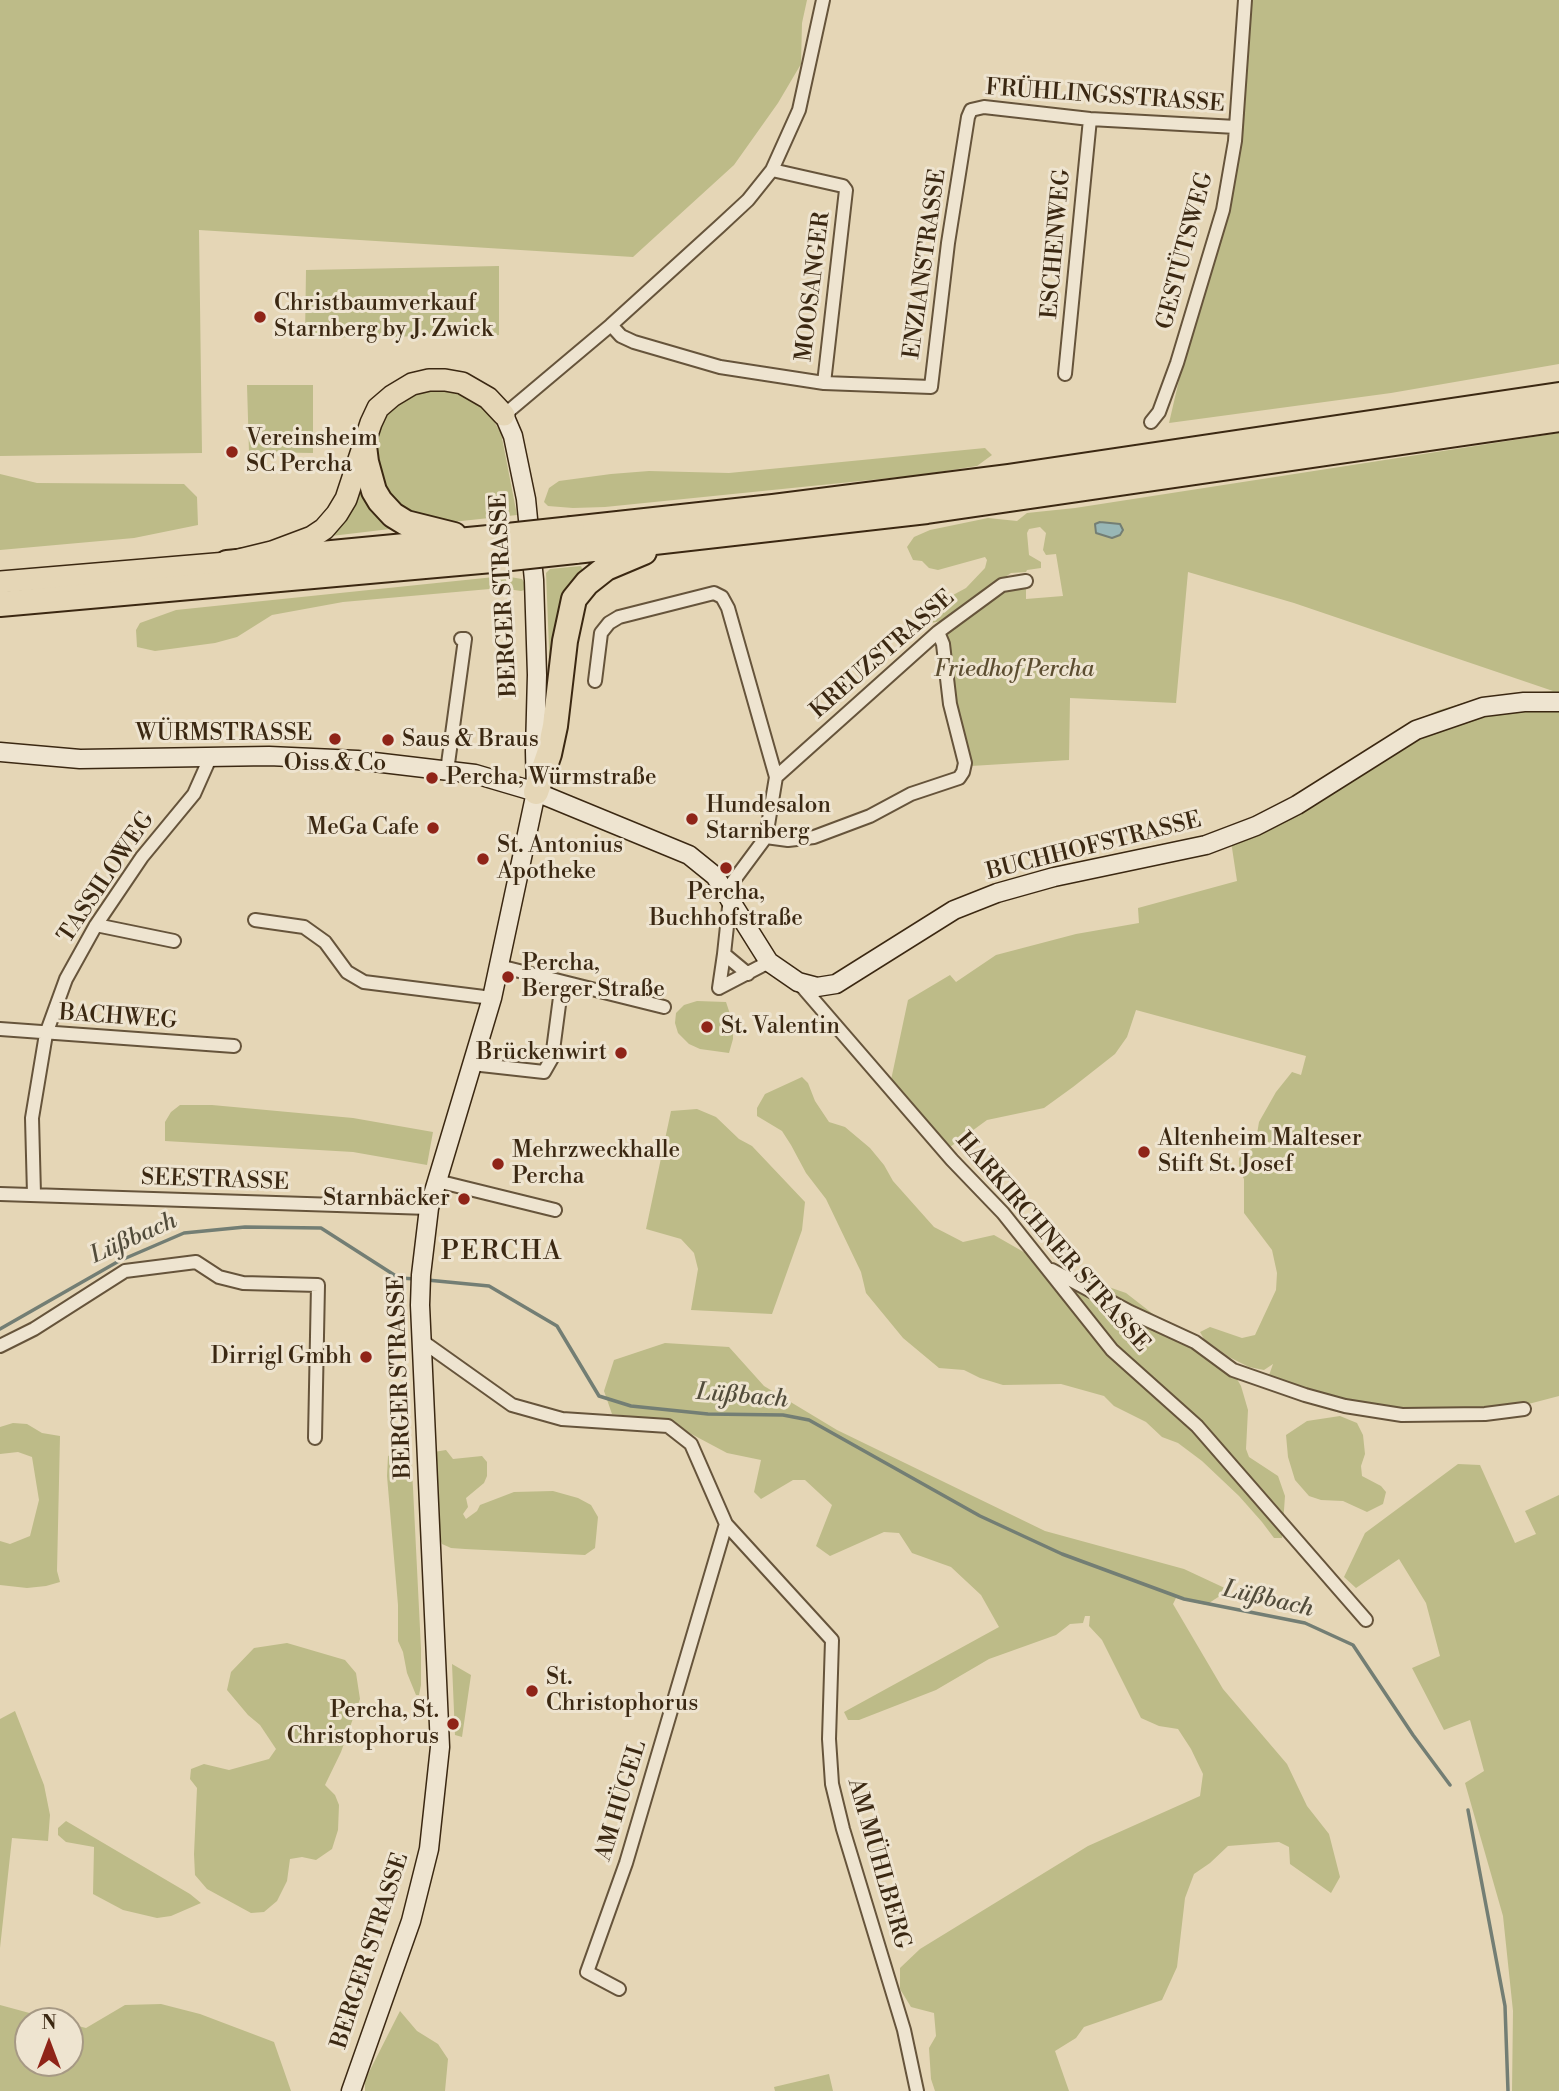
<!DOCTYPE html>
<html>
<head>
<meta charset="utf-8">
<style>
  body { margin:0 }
  #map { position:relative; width:1559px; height:2091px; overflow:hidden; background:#e5d6b6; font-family:"Libre Bodoni",serif }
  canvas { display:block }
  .north { position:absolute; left:14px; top:2007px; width:70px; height:70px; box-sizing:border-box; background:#eee4d0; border:2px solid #a69984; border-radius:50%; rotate:0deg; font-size:19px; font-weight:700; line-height:28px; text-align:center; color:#3b2812 }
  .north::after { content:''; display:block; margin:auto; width:24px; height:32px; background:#8f2418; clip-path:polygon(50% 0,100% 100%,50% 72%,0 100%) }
</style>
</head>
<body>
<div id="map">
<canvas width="1559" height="2091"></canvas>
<div class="north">N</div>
</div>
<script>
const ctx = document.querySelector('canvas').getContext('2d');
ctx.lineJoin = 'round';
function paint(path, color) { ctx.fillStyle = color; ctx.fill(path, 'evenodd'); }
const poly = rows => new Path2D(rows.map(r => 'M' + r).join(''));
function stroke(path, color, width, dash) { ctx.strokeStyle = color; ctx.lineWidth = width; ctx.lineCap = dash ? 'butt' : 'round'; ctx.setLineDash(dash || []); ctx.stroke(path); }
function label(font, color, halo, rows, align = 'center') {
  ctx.font = font + ' "Libre Bodoni",serif'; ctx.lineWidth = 6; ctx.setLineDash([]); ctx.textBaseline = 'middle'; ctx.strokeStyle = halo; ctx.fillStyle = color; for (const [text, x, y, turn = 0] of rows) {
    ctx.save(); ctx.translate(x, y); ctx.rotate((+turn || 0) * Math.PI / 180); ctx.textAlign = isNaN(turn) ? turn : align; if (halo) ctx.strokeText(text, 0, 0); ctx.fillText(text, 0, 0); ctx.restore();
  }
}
paint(poly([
  [0,0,807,0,802,23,801,64,778,103,734,165,633,257,199,230,202,453,0,456],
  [1252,0,1559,0,1559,364,1391,393,1169,423,1193,320,1225,228,1237,144],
  [499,266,499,335,305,338,306,270],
  [247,385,313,385,313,453,249,452],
  [439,388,470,395,486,408,501,433,517,515,443,523,425,521,392,504,374,471,375,433,386,413,399,402,422,391],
  [1559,433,1559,1396,1517,1407,1465,1413,1345,1406,1268,1378,1273,1364,1264,1370,1249,1367,1229,1357,1204,1339,1200,1332,1210,1327,1242,1338,1255,1335,1276,1290,1277,1273,1272,1250,1244,1213,1244,1179,1239,1170,1239,1158,1255,1146,1259,1122,1276,1092,1292,1072,1301,1075,1306,1056,1136,1010,1127,1037,1115,1054,1073,1087,1044,1108,987,1120,950,1147,891,1080,908,1000,950,975,956,982,996,955,1076,934,1139,923,1138,908,1237,881,1229,828,1264,814,1403,727,1439,710,1484,697,1553,691,1294,603,1188,572,1176,703,1070,698,1069,760,971,766,953,703,945,633,1005,590,1017,590,1019,588,1026,587,1026,599,1063,596,1056,554,1046,555,1043,550,1046,533,1040,527,1029,529,1027,533,1029,555,1041,562,1041,568,1027,570,1026,572,1011,573,941,621,931,623,927,620,926,616,951,603,953,595,966,588,985,568,987,560,985,557,938,570,929,568,922,561,913,560,907,547,914,537,930,530,988,518,1017,521,1027,513,1075,508],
  [985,448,992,455,977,466,920,475,605,507,573,508,548,506,544,502,549,488,559,481,611,474,649,471,729,473],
  [362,470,387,518,390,529,323,537],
  [0,474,37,483,184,484,197,497,198,525,134,538,0,550],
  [581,566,583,571,548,713,549,648,546,573,550,569],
  [504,576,522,579,528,589,521,591,501,588,343,602,272,615,237,637,215,643,155,651,137,647,136,630,140,623,176,610],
  [697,1001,726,1002,733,1023,733,1039,729,1053,700,1049,689,1044,678,1033,675,1023,676,1013,684,1005],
  [802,1077,808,1083,815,1101,829,1122,845,1127,870,1148,884,1165,893,1181,934,1227,963,1242,994,1235,1076,1282,1100,1284,1126,1293,1180,1335,1230,1367,1241,1386,1248,1410,1246,1449,1249,1457,1278,1476,1285,1496,1282,1538,1274,1538,1262,1522,1239,1496,1202,1461,1178,1443,1162,1437,1146,1422,1114,1406,1104,1396,1061,1384,1003,1385,980,1378,964,1370,939,1368,903,1338,866,1293,861,1272,826,1199,806,1173,791,1145,782,1131,757,1116,757,1108,765,1094],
  [180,1105,212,1105,353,1118,433,1132,427,1165,353,1152,165,1141,165,1122,171,1112],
  [697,1109,716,1117,739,1139,752,1146,805,1202,802,1230,772,1314,691,1310,698,1269,694,1253,681,1239,646,1229,671,1111],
  [665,1343,729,1347,764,1386,837,1430,1045,1531,1184,1569,1229,1590,1206,1605,1176,1598,1173,1604,1223,1689,1287,1764,1307,1806,1329,1834,1340,1877,1331,1893,1290,1864,1289,1847,1279,1842,1228,1846,1210,1863,1194,1874,1185,1898,1177,1967,1162,2000,1084,2027,1076,2038,1055,2051,1069,2091,935,2091,931,2079,929,2048,936,2036,934,2013,911,2007,900,1989,900,1968,920,1949,1088,1846,1200,1796,1203,1774,1191,1749,1178,1729,1159,1726,1141,1718,1102,1640,1089,1626,1090,1616,1085,1616,1083,1623,1070,1624,1056,1635,989,1659,936,1690,859,1720,848,1720,844,1712,999,1627,981,1595,951,1567,912,1553,899,1533,884,1532,830,1556,816,1546,832,1505,805,1480,793,1480,761,1499,754,1492,761,1460,727,1453,665,1420,612,1414,604,1391,614,1360],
  [1340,1416,1357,1423,1363,1435,1365,1454,1361,1466,1362,1476,1381,1486,1386,1492,1383,1504,1367,1512,1343,1501,1321,1500,1309,1496,1295,1480,1288,1457,1286,1435,1307,1421],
  [13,1423,27,1424,42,1433,60,1436,57,1571,60,1582,46,1586,27,1588,0,1585,0,1541,10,1544,30,1536,39,1500,32,1457,18,1452,0,1454,0,1427],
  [401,1450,411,1455,413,1488,421,1649,421,1685,419,1695,416,1695,407,1673,403,1652,398,1641,398,1605,387,1476,388,1456],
  [446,1450,453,1459,482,1456,487,1462,487,1476,484,1483,466,1498,468,1507,463,1514,466,1519,477,1511,480,1505,514,1492,553,1491,578,1498,591,1505,598,1517,595,1548,585,1555,465,1549,451,1548,442,1544,438,1533,434,1452],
  [1458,1464,1480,1465,1515,1543,1536,1534,1525,1511,1559,1495,1559,2091,1512,2091,1513,2011,1503,1916,1465,1783,1484,1771,1470,1720,1444,1730,1412,1668,1440,1656,1426,1603,1399,1559,1356,1588,1344,1577,1365,1533],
  [287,1643,345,1660,356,1673,360,1699,341,1752,325,1785,335,1795,339,1805,338,1830,332,1849,316,1860,302,1857,290,1859,287,1881,277,1901,264,1912,251,1913,207,1889,195,1875,194,1854,197,1788,190,1779,191,1769,204,1764,229,1770,269,1759,276,1749,260,1725,248,1715,227,1690,231,1672,254,1648],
  [452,1664,471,1675,462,1737,455,1735],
  [15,1711,44,1785,50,1815,48,1841,12,1838,0,1948,0,1719],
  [66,1821,190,1894,201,1903,171,1916,157,1918,123,1910,93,1894,94,1847,66,1842,58,1835,58,1828],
  [161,2004,200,2014,274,2042,291,2091,0,2091,0,2005,59,2021,28,2021,28,2063,70,2063,70,2024,86,2028,125,2005],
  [400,2011,417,2031,438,2044,448,2059,445,2091,365,2091,365,2080],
  [829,2074,833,2091,775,2091,774,2087]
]), '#bdbb88');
const water = poly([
  [1100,522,1120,524,1123,530,1120,535,1112,538,1096,533,1095,524,1100,522]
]);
paint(water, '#98b7b6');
stroke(water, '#737e74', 2);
stroke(poly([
  [427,1280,489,1286,557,1326,599,1396,631,1406,708,1414,783,1415,809,1420,980,1516,1062,1554,1184,1599,1305,1623,1353,1645,1413,1735,1450,1785],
  [0,1329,119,1261,184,1233,245,1227,321,1228,399,1278,416,1279],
  [1468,1810,1505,2006,1508,2091]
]), '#737e74', 3.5);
const street = poly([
  [772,170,843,186,846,190,824,383],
  [611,325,621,336,634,342,720,367,824,383,931,387,948,243,968,117,971,110,984,107,1090,119,1236,127],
  [1065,374,1090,119],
  [504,415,611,325,720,226,748,200,772,170,799,110,823,0],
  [1151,422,1159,412,1177,363,1223,210,1235,141,1245,0],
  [595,681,601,633,609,623,619,617,714,593,722,597,728,608,776,777],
  [447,771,465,639,461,639],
  [766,837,788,840,814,837,870,816,911,794,959,778,963,772,965,763,950,704,943,644,938,632],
  [726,891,766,837,776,777,938,632,1002,585,1026,581],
  [730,898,724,954,748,974],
  [255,920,304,927,325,942,347,972,364,982,492,998],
  [96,925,174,941],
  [499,966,664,1007],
  [799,983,952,1160,1003,1213,1112,1350,1197,1426,1366,1620],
  [719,988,769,962],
  [719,988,724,954],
  [0,1029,234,1046],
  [472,1064,544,1072,552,1058,562,982],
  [437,1181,555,1210],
  [0,1194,429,1208],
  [34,1194,32,1118,46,1034,66,979,96,925,142,857,194,794,210,758],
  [1052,1270,1130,1312,1195,1342,1233,1370,1305,1395,1345,1406,1402,1415,1485,1414,1524,1409],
  [422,1341,512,1405,562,1419,668,1426,691,1444,726,1524,832,1640,829,1739,832,1784,843,1829,904,2030,917,2091],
  [0,1346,34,1329,125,1271,196,1262,219,1277,243,1283,318,1285,315,1438],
  [619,1989,587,1972,626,1863,726,1524]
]);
const secondary = poly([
  [0,752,80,759,269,756,357,760,475,774,536,792,689,855,715,876,769,962,798,982,817,987,836,984,954,910,997,893,1054,877,1206,845,1256,826,1297,805,1416,730,1483,707,1524,702,1559,702],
  [351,2091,411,1921,429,1849,440,1747,420,1305,421,1275,429,1208,492,998,536,792,535,751,537,675,534,580,526,499,513,436,504,415]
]);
const primary = poly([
  [0,582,227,563,272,552,312,537,324,529,337,514,346,499,371,423,378,408,392,396,412,384,429,380,445,380,462,383,488,398,504,415]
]);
const highway = poly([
  [364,446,366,462,374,491,380,501,393,515,406,523,454,535],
  [572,529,773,507,1009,477,1559,395],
  [575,551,927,511,1559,419],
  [227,563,489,538],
  [0,604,492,560],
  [536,792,549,754,555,726,565,641,574,599,587,583,606,568,644,552]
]);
stroke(street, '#66543b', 16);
stroke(secondary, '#3b2812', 21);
stroke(primary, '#3b2812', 24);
stroke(highway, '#3b2812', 28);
stroke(street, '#eee4d0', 12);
stroke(secondary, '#eee4d0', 18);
stroke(primary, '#e5d6b6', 21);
stroke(highway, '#e5d6b6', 24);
const highwayBridge = poly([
  [489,538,572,529],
  [492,560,575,551]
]);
stroke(highwayBridge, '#3b2812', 28, []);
stroke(highwayBridge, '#e5d6b6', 24);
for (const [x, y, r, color] of [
  [260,317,7,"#8f2418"],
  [232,452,7,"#8f2418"],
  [335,739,7,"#8f2418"],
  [388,740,7,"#8f2418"],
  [432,778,7,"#8f2418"],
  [692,819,7,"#8f2418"],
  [433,828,7,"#8f2418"],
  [483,859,7,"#8f2418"],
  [726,868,7,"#8f2418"],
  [508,977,7,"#8f2418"],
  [707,1027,7,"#8f2418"],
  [621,1053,7,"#8f2418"],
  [1144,1152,7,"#8f2418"],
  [498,1164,7,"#8f2418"],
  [464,1199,7,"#8f2418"],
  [366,1357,7,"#8f2418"],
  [532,1691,7,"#8f2418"],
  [453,1724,7,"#8f2418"]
]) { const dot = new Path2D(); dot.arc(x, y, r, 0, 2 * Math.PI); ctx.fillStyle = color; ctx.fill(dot); stroke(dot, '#eee4d0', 2.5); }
label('23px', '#3b2812', '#eee4d0', [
  ["FRÜHLINGSSTRASSE",1105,97,4],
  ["ESCHENWEG",1057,244,-85],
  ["GESTÜTSWEG",1186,251,-75],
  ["ENZIANSTRASSE",926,264,-82],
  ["MOOSANGER",814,287,-83],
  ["BERGER STRASSE",505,595,-93],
  ["KREUZSTRASSE",883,655,-41],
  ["WÜRMSTRASSE",224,734],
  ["BUCHHOFSTRASSE",1094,847,-14],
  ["TASSILOWEG",107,878,-56],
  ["BACHWEG",118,1018,4],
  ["SEESTRASSE",215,1181,2],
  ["HARKIRCHNER STRASSE",1052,1243,49],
  ["BERGER STRASSE",401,1377,-92],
  ["AM HÜGEL",622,1801,-73],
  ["AM MÜHLBERG",878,1864,74],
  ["BERGER STRASSE",371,1951,-72]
]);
label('23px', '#3b2812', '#eee4d0', [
  ["Christbaumverkauf",274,304],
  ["Starnberg by J. Zwick",274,330],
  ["Vereinsheim",246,439],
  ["SC Percha",246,465],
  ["Saus & Braus",402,740],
  ["Oiss & Co",335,764,"center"],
  ["Percha, Würmstraße",446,778],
  ["Hundesalon",706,806],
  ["Starnberg",706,832],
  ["MeGa Cafe",419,828,"right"],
  ["St. Antonius",497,846],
  ["Apotheke",497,872],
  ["Percha,",726,893,"center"],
  ["Buchhofstraße",726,919,"center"],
  ["Percha,",522,964],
  ["Berger Straße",522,990],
  ["St. Valentin",721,1027],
  ["Brückenwirt",607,1053,"right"],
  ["Altenheim Malteser",1158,1139],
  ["Stift St. Josef",1158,1165],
  ["Mehrzweckhalle",512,1151],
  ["Percha",512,1177],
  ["Starnbäcker",450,1199,"right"],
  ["Dirrigl Gmbh",352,1357,"right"],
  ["St.",546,1678],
  ["Christophorus",546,1704],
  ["Percha, St.",439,1711,"right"],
  ["Christophorus",439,1737,"right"]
], 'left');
label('italic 23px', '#5c4d30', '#eee4d0', [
  ["Friedhof Percha",1014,670]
]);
label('italic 24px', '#524c3b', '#eee4d0', [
  ["Lüßbach",134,1239,-24],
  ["Lüßbach",742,1397,5],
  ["Lüßbach",1268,1600,13]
]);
ctx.letterSpacing = '2px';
label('26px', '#3b2812', '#eee4d0', [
  ["PERCHA",502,1253]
]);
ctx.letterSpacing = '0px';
</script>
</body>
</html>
